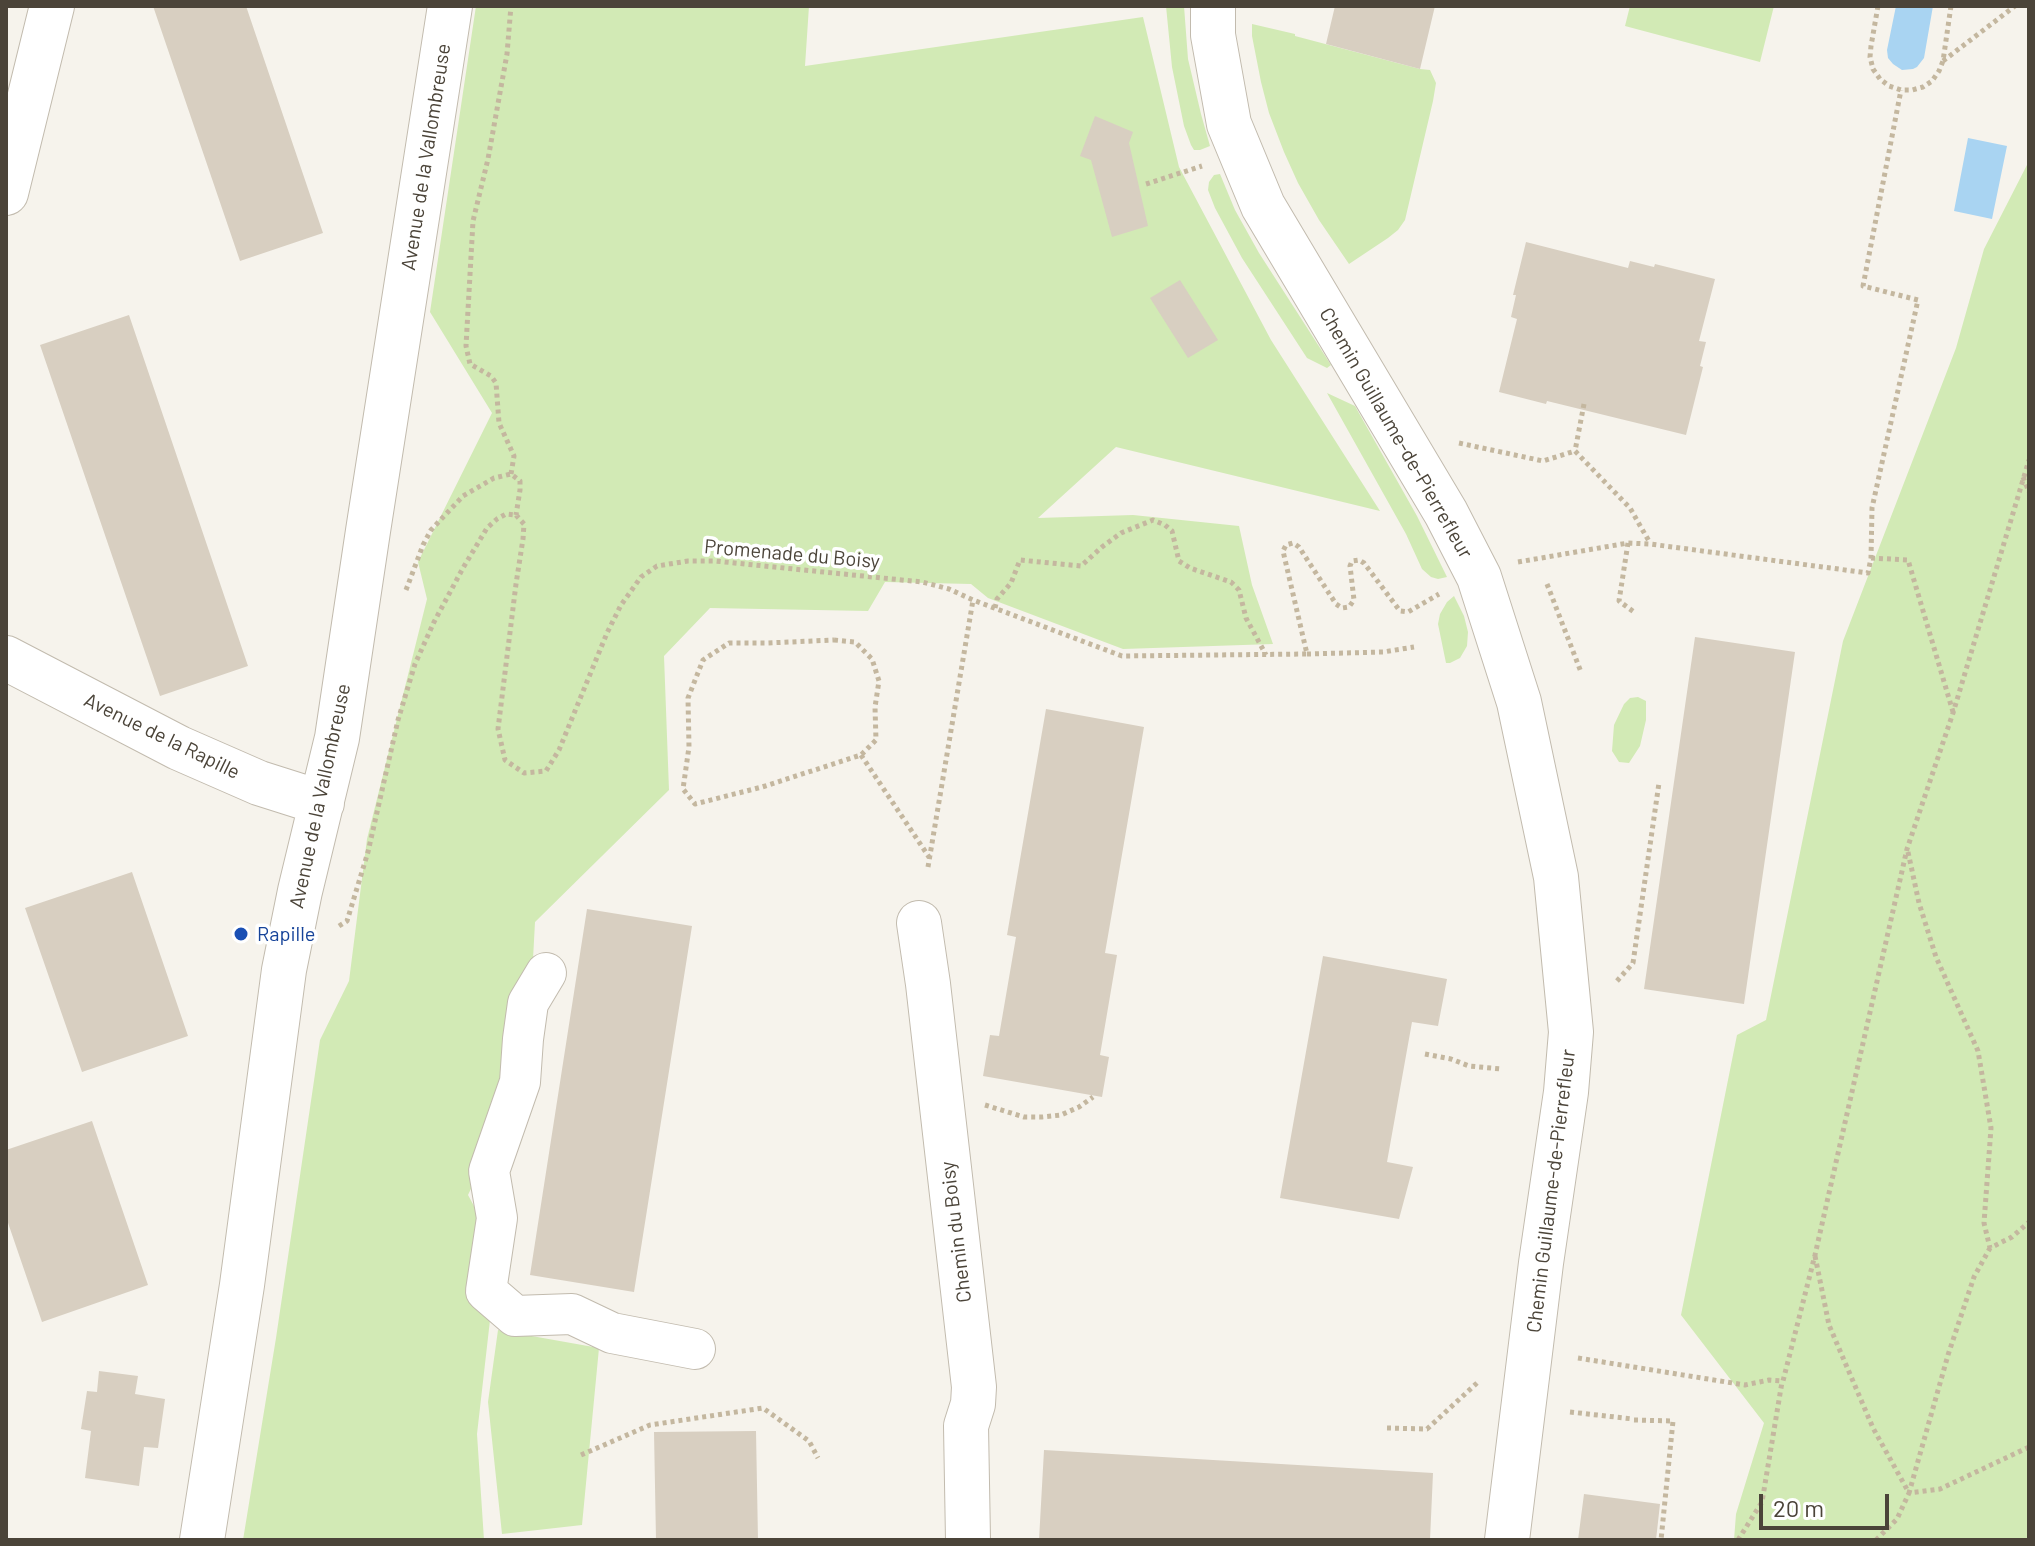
<!DOCTYPE html>
<html>
<head>
<meta charset="utf-8">
<style>
  body { margin:0 }
  #map { position:relative; width:2035px; height:1546px; overflow:hidden; background:#f6f3ec; font-family:Barlow,sans-serif }
  canvas { display:block }
  .frame { position:absolute; inset:0; border:8px solid #4b4439; pointer-events:none }
  .scale { position:absolute; left:1759px; top:1494px; width:130px; height:36px; box-sizing:border-box; border:4px solid #4b4439; border-top:0; padding-left:10px; font-size:24px; line-height:28px; white-space:nowrap; color:#4b4439; -webkit-text-stroke:6px #fff; paint-order:stroke }
</style>
</head>
<body>
<div id="map">
<canvas width="2035" height="1546"></canvas>
<div class="frame"></div>
<div class="scale">20 m</div>
</div>
<script>
const ctx = document.querySelector('canvas').getContext('2d');
ctx.lineJoin = 'round';
function paint(path, color) { ctx.fillStyle = color; ctx.fill(path, 'evenodd'); }
const poly = rows => new Path2D(rows.map(r => 'M' + r).join(''));
function stroke(path, color, width, dash) { ctx.strokeStyle = color; ctx.lineWidth = width; ctx.lineCap = dash ? 'butt' : 'round'; ctx.setLineDash(dash || []); ctx.stroke(path); }
function label(font, color, halo, rows, align = 'center') {
  ctx.font = font + ' Barlow,sans-serif'; ctx.lineWidth = 7; ctx.setLineDash([]); ctx.textBaseline = 'middle'; ctx.strokeStyle = halo; ctx.fillStyle = color; for (const [text, x, y, turn = 0] of rows) {
    ctx.save(); ctx.translate(x, y); ctx.rotate((+turn || 0) * Math.PI / 180); ctx.textAlign = isNaN(turn) ? turn : align; if (halo) ctx.strokeText(text, 0, 0); ctx.fillText(text, 0, 0); ctx.restore();
  }
}
paint(poly([
  [476,6,809,6,805,66,1143,17,1179,167,1271,340,1380,511,1116,447,1038,518,1133,515,1239,526,1252,585,1273,644,1123,649,988,598,971,584,885,582,868,611,710,608,664,656,669,790,535,922,532,978,509,1108,468,1195,498,1250,477,1434,484,1540,243,1540,276,1338,320,1040,349,981,367,839,427,599,418,562,492,413,430,312],
  [1166,6,1184,6,1188,59,1201,114,1210,146,1200,150,1194,150,1191,145,1184,126,1172,67],
  [1630,6,1774,6,1760,62,1625,26],
  [1252,24,1295,34,1295,36,1420,69,1430,70,1436,83,1433,101,1405,220,1398,230,1388,238,1349,264,1319,220,1298,183,1284,152,1269,113,1261,82,1252,36],
  [2029,161,2029,1540,1734,1540,1736,1514,1764,1423,1681,1315,1737,1035,1766,1020,1843,641,1956,348,1984,249],
  [1220,174,1235,210,1259,253,1331,365,1327,368,1307,358,1242,258,1215,208,1208,190,1209,182,1214,175],
  [1327,393,1355,406,1417,516,1447,577,1438,579,1431,577,1422,569,1406,534],
  [1454,596,1464,616,1468,632,1467,646,1460,658,1450,663,1446,663,1438,624,1440,614,1447,602],
  [1638,697,1646,701,1646,720,1640,746,1629,763,1619,762,1612,751,1614,725,1624,704,1630,698],
  [498,1330,599,1348,582,1525,502,1534,488,1402]
]), '#d2eab5');
paint(poly([
  [1896,6,1933,6,1924,58,1917,67,1913,69,1902,70,1893,64,1888,58,1887,50],
  [1968,138,2007,146,1992,219,1954,211]
]), '#a9d4f2');
paint(poly([
  [153,6,246,6,323,233,240,261],
  [1335,6,1435,6,1420,69,1326,44],
  [1095,116,1133,132,1129,143,1148,226,1112,237,1091,160,1080,156],
  [1526,242,1628,268,1630,261,1654,267,1655,264,1715,279,1699,341,1706,342,1700,366,1703,367,1686,435,1547,401,1546,404,1499,392,1517,319,1511,317,1516,295,1513,295],
  [1180,280,1218,340,1188,358,1150,298],
  [129,315,248,666,160,696,40,345],
  [1695,637,1795,652,1744,1004,1644,989],
  [1046,709,1144,727,1105,953,1117,955,1100,1055,1109,1057,1102,1097,983,1076,990,1035,999,1036,1016,937,1007,935],
  [132,872,188,1036,82,1072,25,908],
  [587,909,692,926,634,1292,530,1275],
  [1323,956,1447,979,1438,1026,1412,1022,1387,1162,1413,1167,1399,1219,1280,1198],
  [92,1121,148,1285,42,1322,6,1217,6,1150],
  [99,1371,138,1376,135,1394,165,1399,158,1448,144,1447,139,1486,85,1478,91,1431,81,1429,87,1391,97,1392],
  [756,1431,758,1540,656,1540,654,1432],
  [1044,1450,1433,1473,1430,1540,1039,1540],
  [1584,1494,1660,1504,1656,1540,1578,1540]
]), '#d8cfc1');
const pedestrian = poly([
  [546,973,528,1003,523,1039,520,1082,489,1171,497,1218,486,1291,515,1316,572,1314,612,1333,695,1349]
]);
const minor = poly([
  [1213,6,1213,35,1229,124,1263,206,1446,513,1479,577,1519,702,1556,877,1571,1032,1566,1092,1541,1263,1507,1540],
  [6,193,52,6],
  [6,658,179,748,259,783,322,803],
  [919,923,928,984,974,1387,973,1404,966,1426,968,1540],
  [202,1540,242,1285,284,970,300,891,337,738,368,531,450,6]
]);
stroke(pedestrian, '#c2bbae', 42);
stroke(minor, '#c2bbae', 46);
stroke(poly([
  [1878,6,1871,46,1870,57,1873,69,1880,79,1889,86,1901,90,1912,90,1923,87,1932,81,1939,71,1943,61,1951,6],
  [1943,61,2015,6],
  [1146,184,1202,166],
  [1584,404,1575,451,1630,508,1650,543],
  [1459,443,1543,461,1575,451],
  [511,474,514,456,499,423,496,383,491,376,470,364,466,346,473,221,488,159,507,54,511,6],
  [2023,477,2029,492],
  [516,515,524,524,523,539,516,584,498,729,505,760,524,773,546,771,559,750,607,633,621,605,641,577,657,566,688,561,715,561,922,582,949,589,973,600,1122,656,1307,654,1283,551,1286,545,1293,543,1299,547,1336,604,1342,608,1349,607,1354,600,1350,566,1352,561,1359,560,1364,563,1400,611,1408,612,1439,594],
  [1628,543,1619,601,1634,612],
  [1871,558,1908,560,1953,712],
  [1518,562,1628,543,1650,544,1868,573,1871,558,1872,508,1918,300,1863,286,1901,90],
  [1547,584,1581,672],
  [406,590,423,545,431,530,463,496,494,478,511,474,520,481,520,490,516,515],
  [995,608,997,599,1011,583,1020,560,1081,566,1102,547,1121,533,1153,520,1165,525,1172,531,1179,561,1190,568,1231,582,1239,590,1246,618,1266,655],
  [834,640,855,642,872,659,879,681,875,707,876,740,861,755,762,787,695,804,683,789,689,747,688,698,703,660,729,643,768,643,834,640],
  [1307,654,1383,652,1414,647],
  [861,755,929,857],
  [1908,852,1919,903,1936,957,1978,1051,1991,1128,1984,1223,1990,1248,2012,1237,2029,1222],
  [928,867,973,600],
  [339,926,347,921,368,852,398,720,415,664,434,622,463,568,487,528,497,519,506,514,516,515],
  [1617,981,1633,963,1659,783],
  [1425,1054,1451,1059,1469,1066,1501,1069],
  [985,1105,1024,1117,1042,1117,1061,1115,1079,1107,1093,1097],
  [1815,1256,1829,1325,1873,1428,1909,1493,1948,1355,1974,1277,1990,1248],
  [1578,1358,1745,1385,1769,1380,1783,1381,1815,1255,1907,849,1953,713,2029,460],
  [1570,1412,1633,1419],
  [1634,1420,1673,1421,1661,1540],
  [1387,1428,1427,1429,1477,1383],
  [581,1455,650,1425,763,1408,809,1441,818,1458],
  [1738,1540,1762,1502,1782,1382],
  [1876,1540,1897,1519,1909,1493,1940,1489,2029,1447]
]), '#c4b79f', 5, [4, 4]);
stroke(pedestrian, '#fff', 40);
stroke(minor, '#fff', 44);
for (const [x, y, r, color] of [
  [241,934,8,"#1a4fb4"]
]) { const dot = new Path2D(); dot.arc(x, y, r, 0, 2 * Math.PI); ctx.fillStyle = color; ctx.fill(dot); stroke(dot, '#fff', 3); }
label('20px', '#4b4439', '#fff', [
  ["Avenue de la Vallombreuse",426,157,-81],
  ["Chemin Guillaume-de-Pierrefleur",1396,433,60],
  ["Promenade du Boisy",792,554,5],
  ["Avenue de la Rapille",162,736,26],
  ["Avenue de la Vallombreuse",320,796,-78],
  ["Chemin Guillaume-de-Pierrefleur",1551,1191,-83],
  ["Chemin du Boisy",956,1232,-97]
]);
label('20px', '#164399', '#fff', [
  ["Rapille",257,934]
], 'left');
</script>
</body>
</html>
